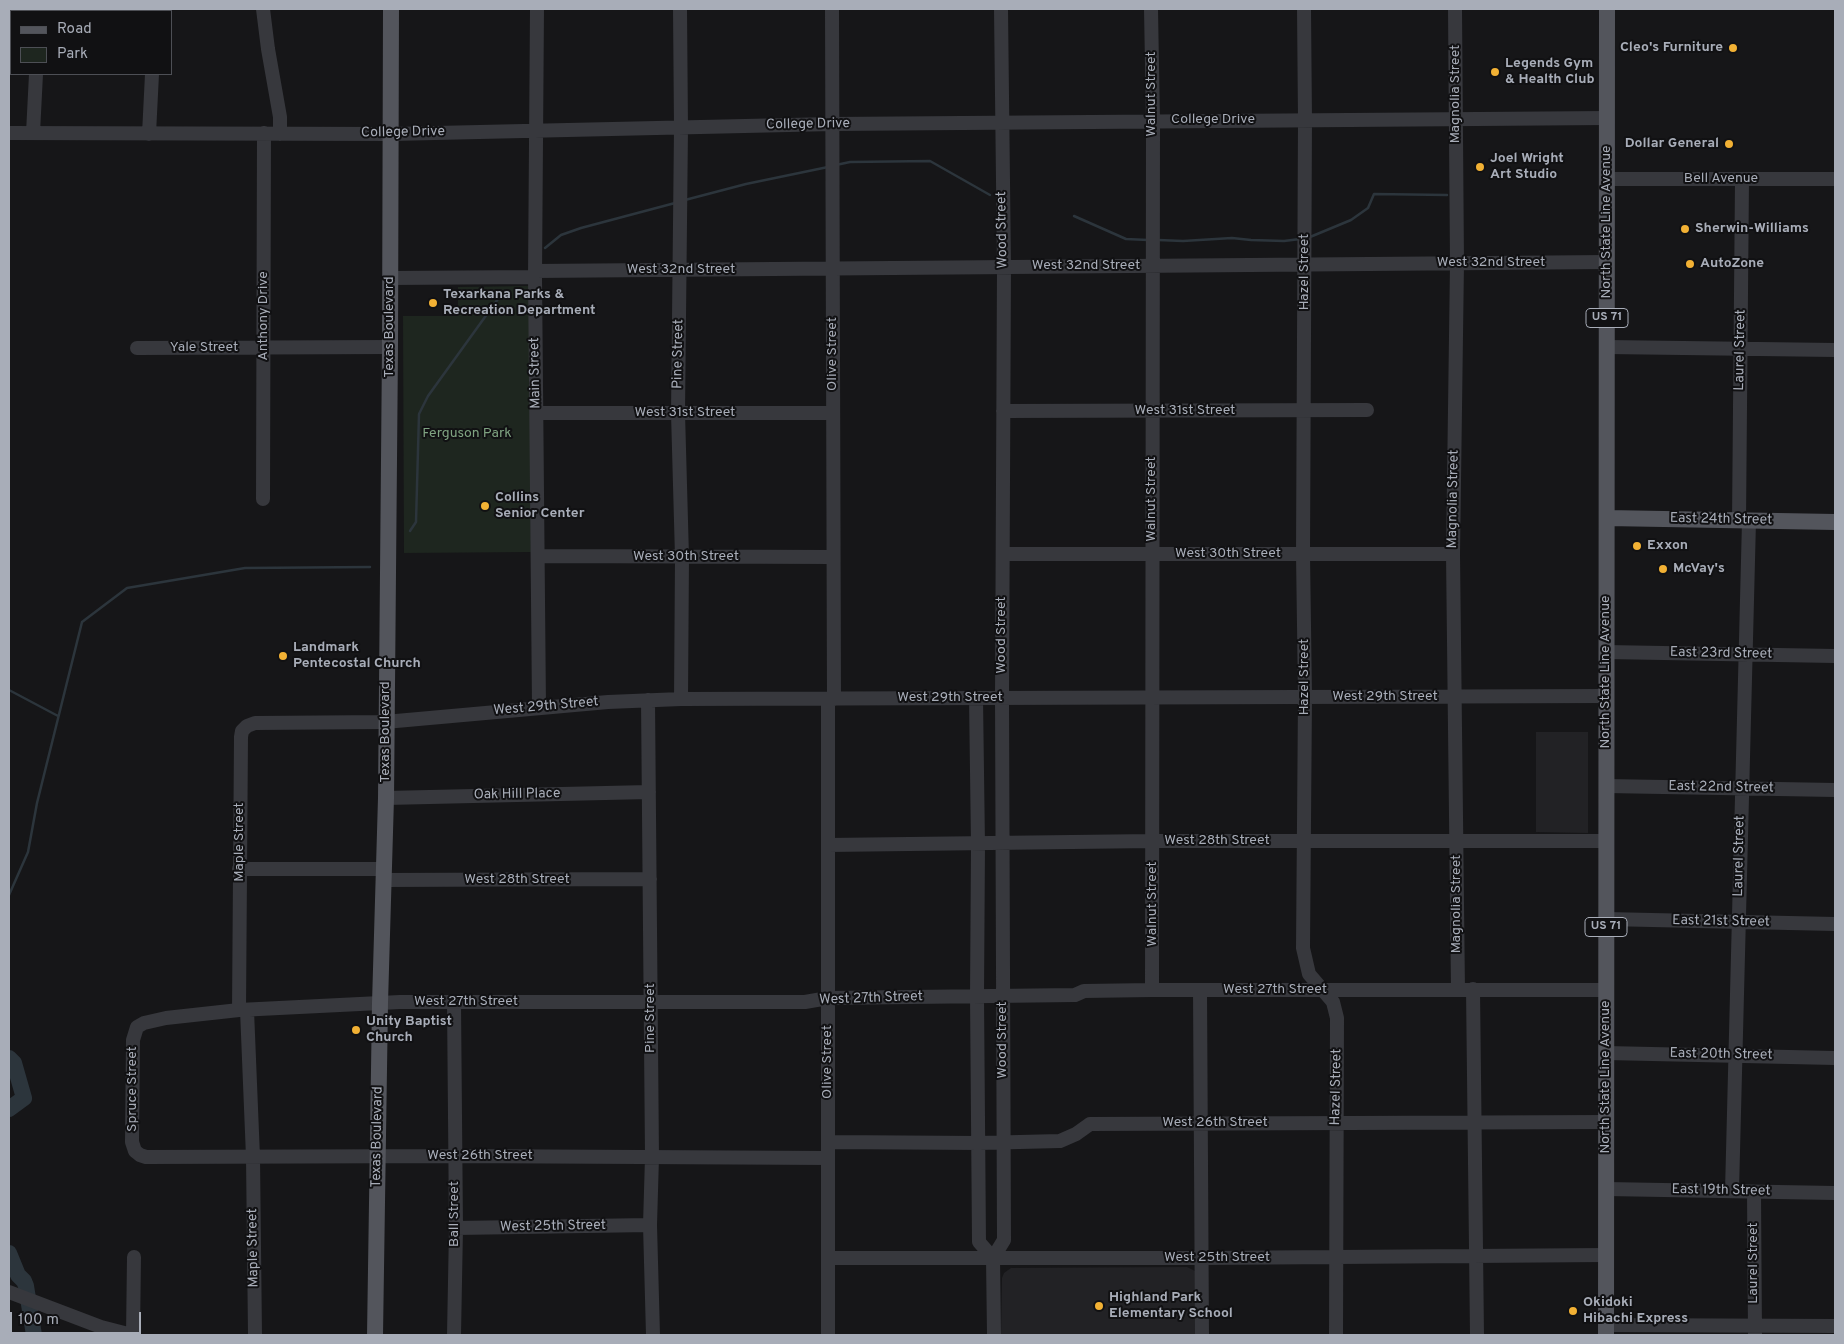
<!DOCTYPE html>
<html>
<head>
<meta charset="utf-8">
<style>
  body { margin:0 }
  #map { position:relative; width:1844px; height:1344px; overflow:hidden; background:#161618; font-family:Overpass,sans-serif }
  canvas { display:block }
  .frame { position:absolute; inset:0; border:10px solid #a8adb8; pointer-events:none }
  .legend { position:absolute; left:10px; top:10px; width:162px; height:65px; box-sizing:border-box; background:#111113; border:1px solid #4d4f55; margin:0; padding:6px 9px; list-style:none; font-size:15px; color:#a8adb8 }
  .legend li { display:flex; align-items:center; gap:10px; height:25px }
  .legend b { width:25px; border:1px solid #4d4f55 }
  .scale { position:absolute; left:10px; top:1312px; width:131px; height:22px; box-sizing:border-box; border:2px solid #a8adb8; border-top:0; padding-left:6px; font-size:15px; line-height:18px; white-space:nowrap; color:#a8adb8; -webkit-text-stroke:4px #111113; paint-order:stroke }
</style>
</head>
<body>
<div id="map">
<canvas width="1844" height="1344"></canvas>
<div class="frame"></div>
<ul class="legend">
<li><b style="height:6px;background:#53555c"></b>Road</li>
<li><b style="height:14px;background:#1e261f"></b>Park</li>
</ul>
<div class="scale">100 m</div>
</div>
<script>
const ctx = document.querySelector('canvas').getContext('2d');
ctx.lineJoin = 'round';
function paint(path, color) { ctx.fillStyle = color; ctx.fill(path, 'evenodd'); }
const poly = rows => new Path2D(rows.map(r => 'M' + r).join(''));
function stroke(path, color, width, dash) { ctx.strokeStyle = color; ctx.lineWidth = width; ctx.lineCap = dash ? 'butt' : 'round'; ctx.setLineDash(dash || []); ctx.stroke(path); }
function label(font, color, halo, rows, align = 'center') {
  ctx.font = font + ' Overpass,sans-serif'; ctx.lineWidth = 4; ctx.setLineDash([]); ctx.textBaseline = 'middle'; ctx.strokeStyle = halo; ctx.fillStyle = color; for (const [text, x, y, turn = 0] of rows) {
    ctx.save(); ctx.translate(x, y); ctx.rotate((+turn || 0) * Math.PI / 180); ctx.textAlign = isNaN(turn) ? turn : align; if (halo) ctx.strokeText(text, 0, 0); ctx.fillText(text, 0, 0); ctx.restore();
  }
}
paint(poly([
  [1536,732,1588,732,1588,833,1536,832],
  [1187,1267,1195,1271,1196,1274,1196,1335,1001,1335,1002,1278,1004,1273,1011,1268]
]), '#222225');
paint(poly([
  [529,286,531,552,404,553,403,316,458,316,458,287]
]), '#1e261f');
stroke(poly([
  [836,165,850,162,930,161,990,195],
  [685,200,746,184,828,167],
  [1074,216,1126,239,1148,240],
  [1310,237,1351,220,1368,208,1374,194,1447,195],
  [1158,240,1183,241,1232,238,1251,240,1284,241,1300,239],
  [545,248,561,235,581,228,675,203],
  [410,531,416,522,419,414,428,396,503,292],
  [9,690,58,716],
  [9,895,28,852,37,803,82,622,127,588,245,568,370,567]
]), '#2c353c', 2.5);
stroke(poly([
  [9,1058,14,1063,24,1098,9,1109],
  [9,1253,18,1275,24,1281,26,1286,34,1335]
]), '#2c353c', 16);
stroke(poly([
  [263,9,268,49,280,117,280,134],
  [537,9,535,277,539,707],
  [680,9,681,128,678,413,682,557,681,699],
  [832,9,834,699],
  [1151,9,1153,121,1152,990],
  [1304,9,1305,120,1303,554,1305,697,1303,948,1309,974,1333,1002,1337,1018,1336,1335],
  [1455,9,1457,263,1453,554,1458,990],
  [39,11,39,9],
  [156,11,156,9],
  [9,133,391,134,833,124,1607,118],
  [33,133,36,74],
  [149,134,152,74],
  [1607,179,1835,179],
  [535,271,1607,262],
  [391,278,535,277],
  [1607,347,1835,350],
  [137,348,390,347],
  [1003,411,1367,410],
  [537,413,833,413],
  [263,499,264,133],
  [1739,521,1742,180],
  [1003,554,1453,554],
  [539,556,833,557],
  [1606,652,1835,656],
  [976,698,978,845,977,996,979,1242,993,1258],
  [828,699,828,1335],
  [648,700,652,1157,650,1225,653,1335],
  [1606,786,1835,790],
  [386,798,649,792],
  [828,845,1153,841,1606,841],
  [239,869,384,869],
  [384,880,650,879],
  [1606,919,1835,924],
  [1473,989,1477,1335],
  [1200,990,1202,1335],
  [239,1010,241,737,242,731,247,726,255,723,385,722,608,702,681,699,1606,696],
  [247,1010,253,1157,255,1335],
  [1606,1053,1835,1058],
  [828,1142,979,1143,1060,1141,1076,1134,1090,1124,1606,1122],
  [828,1158,454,1156,146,1157,140,1155,135,1151,132,1142,133,1040,137,1027,144,1023,166,1018,239,1010,400,1002,805,1002,828,998,1075,995,1084,991,1152,990,1606,990],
  [1606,1189,1835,1193],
  [1732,1191,1749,521],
  [1754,1192,1755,1335],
  [456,1228,650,1225],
  [828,1258,1202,1258,1606,1255],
  [9,1292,101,1327,132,1335],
  [1606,1325,1835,1326],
  [133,1335,134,1257],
  [454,1335,456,1228,454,1002],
  [994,1335,993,1258,1004,1240,1002,698,1004,267,1001,9]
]), '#37383d', 14);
stroke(poly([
  [1607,518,1835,522],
  [375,1335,380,1003,386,798,390,347,391,9],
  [1606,1335,1607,9]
]), '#53555c', 16);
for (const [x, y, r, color] of [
  [1733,48,5,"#f2b134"],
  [1495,72,5,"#f2b134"],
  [1729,144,5,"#f2b134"],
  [1480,167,5,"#f2b134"],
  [1685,229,5,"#f2b134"],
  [1690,264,5,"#f2b134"],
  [433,303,5,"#f2b134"],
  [485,506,5,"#f2b134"],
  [1637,546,5,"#f2b134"],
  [1663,569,5,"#f2b134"],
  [283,656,5,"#f2b134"],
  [356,1030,5,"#f2b134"],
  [1099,1306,5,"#f2b134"],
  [1573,1311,5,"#f2b134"]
]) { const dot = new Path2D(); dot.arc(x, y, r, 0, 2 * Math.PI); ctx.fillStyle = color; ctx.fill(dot); stroke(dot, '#111113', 2); }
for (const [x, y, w] of [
  [1607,318,42],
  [1606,927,42]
]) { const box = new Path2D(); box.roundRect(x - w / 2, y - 9.5, w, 19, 4); ctx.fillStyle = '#111113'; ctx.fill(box); stroke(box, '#a8adb8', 1); }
label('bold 12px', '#a8adb8', null, [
  ["US 71",1607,318],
  ["US 71",1606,927]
]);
label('bold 14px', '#a8adb8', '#111113', [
  ["Cleo's Furniture",1723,48,"right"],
  ["Legends Gym",1505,64],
  ["& Health Club",1505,80],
  ["Dollar General",1719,144,"right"],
  ["Joel Wright",1490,159],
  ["Art Studio",1490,175],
  ["Sherwin-Williams",1695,229],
  ["AutoZone",1700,264],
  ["Texarkana Parks &",443,295],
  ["Recreation Department",443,311],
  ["Collins",495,498],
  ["Senior Center",495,514],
  ["Exxon",1647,546],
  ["McVay's",1673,569],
  ["Landmark",293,648],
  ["Pentecostal Church",293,664],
  ["Unity Baptist",366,1022],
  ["Church",366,1038],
  ["Highland Park",1109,1298],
  ["Elementary School",1109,1314],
  ["Okidoki",1583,1303],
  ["Hibachi Express",1583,1319]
], 'left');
label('14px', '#a8adb8', '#111113', [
  ["Walnut Street",1152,94,-90],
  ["Magnolia Street",1456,94,-90],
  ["College Drive",1213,120],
  ["College Drive",808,125,-1],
  ["College Drive",403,133,-1],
  ["Bell Avenue",1721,179],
  ["North State Line Avenue",1607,222,-90],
  ["Wood Street",1003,230,-91],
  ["West 32nd Street",1491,263],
  ["West 32nd Street",1086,266],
  ["West 32nd Street",681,270],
  ["Hazel Street",1305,272,-90],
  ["Anthony Drive",264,316,-90],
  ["Texas Boulevard",390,327,-90],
  ["Yale Street",204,348],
  ["Laurel Street",1741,350,-89],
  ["Pine Street",679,354,-89],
  ["Olive Street",833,354,-90],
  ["Main Street",536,373,-91],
  ["West 31st Street",1185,411],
  ["West 31st Street",685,413],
  ["Walnut Street",1152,499,-90],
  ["Magnolia Street",1454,499,-89],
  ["East 24th Street",1721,520,1],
  ["West 30th Street",1228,554],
  ["West 30th Street",686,557],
  ["Wood Street",1002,635,-90],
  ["East 23rd Street",1721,654,1],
  ["North State Line Avenue",1606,672,-90],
  ["Hazel Street",1305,677,-90],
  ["West 29th Street",1385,697],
  ["West 29th Street",950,698],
  ["West 29th Street",546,707,-5],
  ["Texas Boulevard",386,732,-90],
  ["East 22nd Street",1721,788,1],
  ["Oak Hill Place",517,795,-1],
  ["West 28th Street",1217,841],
  ["Maple Street",240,842,-90],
  ["Laurel Street",1740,856,-89],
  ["West 28th Street",517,880],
  ["Walnut Street",1153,904,-90],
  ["Magnolia Street",1457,904,-90],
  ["East 21st Street",1721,922,1],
  ["West 27th Street",1275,990],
  ["West 27th Street",871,999,-2],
  ["West 27th Street",466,1002],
  ["Pine Street",651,1018,-90],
  ["Wood Street",1003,1040,-90],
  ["East 20th Street",1721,1055,1],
  ["Olive Street",828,1062,-90],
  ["North State Line Avenue",1606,1077,-90],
  ["Hazel Street",1337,1087,-89],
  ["Spruce Street",133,1089,-90],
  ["West 26th Street",1215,1123],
  ["Texas Boulevard",378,1137,-89],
  ["West 26th Street",480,1156],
  ["East 19th Street",1721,1191,1],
  ["Ball Street",455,1214,-90],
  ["West 25th Street",553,1227,-1],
  ["Maple Street",254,1248,-91],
  ["West 25th Street",1217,1258],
  ["Laurel Street",1754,1263,-90]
]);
label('14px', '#7fa381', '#111113', [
  ["Ferguson Park",467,434]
]);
</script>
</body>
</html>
